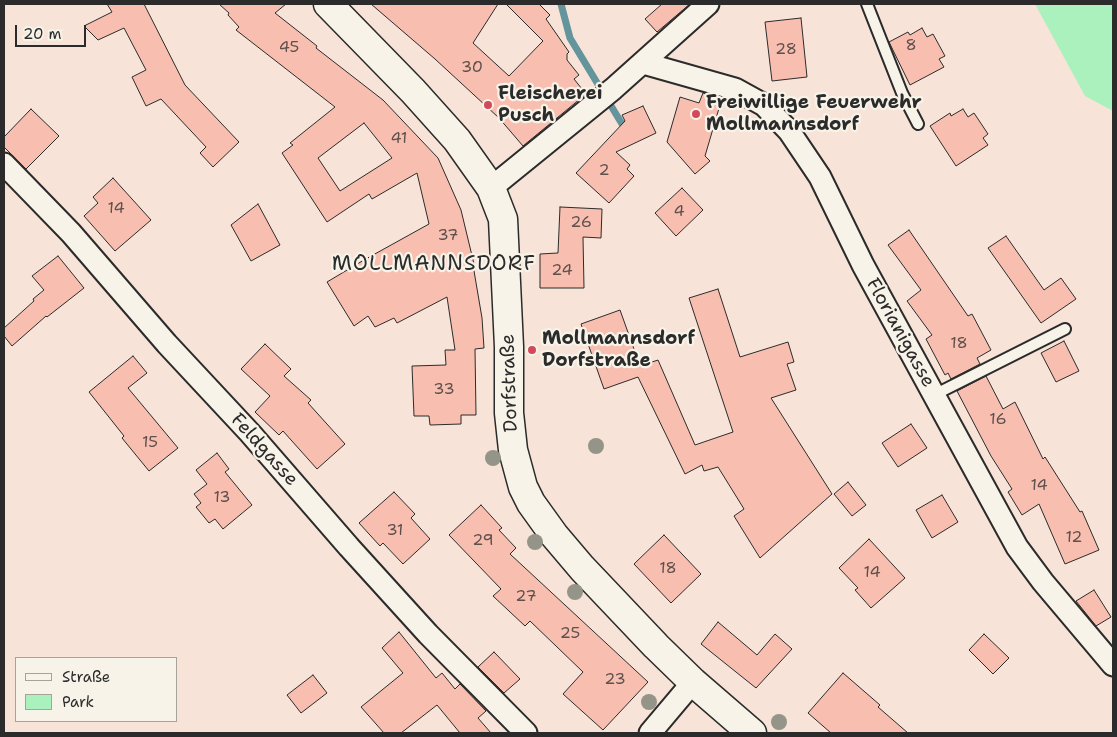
<!DOCTYPE html>
<html>
<head>
<meta charset="utf-8">
<style>
  body { margin:0 }
  #map { position:relative; width:1117px; height:737px; overflow:hidden; background:#f7e3d7; font-family:"Shantell Sans",sans-serif }
  canvas { display:block }
  .frame { position:absolute; inset:0; border:5px solid #2b2b2b; pointer-events:none }
  .legend { position:absolute; left:15px; top:657px; width:162px; height:65px; box-sizing:border-box; background:#f7f3e8; border:1px solid #a5a39c; margin:0; padding:6px 9px; list-style:none; font-size:15px; color:#2b2b2b }
  .legend li { display:flex; align-items:center; gap:10px; height:25px }
  .legend b { width:25px; border:1px solid #a5a39c }
  .scale { position:absolute; left:15px; top:25px; width:71px; height:22px; box-sizing:border-box; border:2px solid #2b2b2b; border-top:0; padding-left:6px; font-size:15px; line-height:18px; white-space:nowrap; color:#2b2b2b; -webkit-text-stroke:4px #f7f3e8; paint-order:stroke }
</style>
</head>
<body>
<div id="map">
<canvas width="1117" height="737"></canvas>
<div class="frame"></div>
<ul class="legend">
<li><b style="height:6px;background:#f7f3e8"></b>Straße</li>
<li><b style="height:14px;background:#abf1bd"></b>Park</li>
</ul>
<div class="scale">20 m</div>
</div>
<script>
const ctx = document.querySelector('canvas').getContext('2d');
ctx.lineJoin = 'round';
function paint(path, color) { ctx.fillStyle = color; ctx.fill(path, 'evenodd'); }
const poly = rows => new Path2D(rows.map(r => 'M' + r).join(''));
function stroke(path, color, width, dash) { ctx.strokeStyle = color; ctx.lineWidth = width; ctx.lineCap = dash ? 'butt' : 'round'; ctx.setLineDash(dash || []); ctx.stroke(path); }
function label(font, color, halo, rows, align = 'center') {
  ctx.font = font + ' "Shantell Sans",sans-serif'; ctx.lineWidth = 4.5; ctx.setLineDash([]); ctx.textBaseline = 'middle'; ctx.strokeStyle = halo; ctx.fillStyle = color; for (const [text, x, y, turn = 0] of rows) {
    ctx.save(); ctx.translate(x, y); ctx.rotate((+turn || 0) * Math.PI / 180); ctx.textAlign = isNaN(turn) ? turn : align; if (halo) ctx.strokeText(text, 0, 0); ctx.fillText(text, 0, 0); ctx.restore();
  }
}
paint(poly([
  [1035,4,1113,4,1113,111,1085,96]
]), '#abf1bd');
stroke(poly([
  [561,4,570,38,622,124]
]), '#65959c', 7);
const building = poly([
  [107,4,144,4,185,85,239,142,213,167,200,153,206,147,161,99,146,106,132,77,146,70,124,28,98,40,84,26,112,12,107,4],
  [219,4,286,4,275,13,317,46,316,48,383,100,438,158,461,210,474,264,473,265,482,318,484,348,475,349,476,415,461,415,461,424,430,425,429,416,414,416,412,366,446,365,445,350,455,350,447,297,397,323,394,318,375,327,368,316,354,326,327,282,364,260,429,224,417,173,372,199,369,194,327,222,282,153,293,145,290,143,335,107,236,30,239,27,228,15,229,13,219,4],
  [364,123,392,158,340,191,318,158,364,123],
  [371,4,498,4,473,43,509,76,543,41,506,4,539,4,550,15,546,19,569,52,567,54,567,60,579,75,574,79,586,94,523,146,499,118,435,59,371,4],
  [662,4,690,4,657,32,645,19,662,4],
  [801,18,807,77,772,81,765,22,801,18],
  [922,28,927,37,933,34,945,56,939,59,944,67,910,85,889,42,908,32,910,35,922,28],
  [703,93,722,98,705,156,710,161,695,174,667,142,680,97,699,103,703,93],
  [643,106,656,133,616,152,630,165,627,169,634,176,609,203,576,173,625,121,622,115,643,106],
  [31,109,59,136,26,169,4,147,4,137,31,109],
  [963,109,968,117,974,113,988,134,983,138,988,145,956,166,930,126,950,113,951,116,963,109],
  [113,178,151,220,115,251,84,216,98,203,93,197,113,178],
  [682,188,703,210,676,236,655,213,682,188],
  [258,204,280,245,251,261,231,225,258,204],
  [560,207,602,209,601,238,583,237,584,288,540,288,540,254,558,253,560,207],
  [909,230,968,316,972,314,991,350,977,358,980,364,951,379,948,373,945,375,926,339,932,335,907,301,921,290,888,245,909,230],
  [1006,236,1044,290,1061,278,1076,299,1041,323,988,248,1006,236],
  [58,256,84,288,47,317,46,316,12,346,4,336,4,328,34,301,33,299,44,290,32,276,58,256],
  [718,289,740,357,788,342,794,362,787,364,796,390,771,398,832,494,760,558,734,516,744,509,718,467,704,471,702,465,685,474,638,377,604,389,581,324,620,310,640,366,658,360,695,445,733,432,689,298,718,289],
  [1064,341,1079,371,1056,382,1041,353,1064,341],
  [265,344,291,369,284,376,311,400,308,403,345,444,317,469,283,431,279,435,255,412,270,396,241,369,265,344],
  [133,356,147,373,128,388,178,448,149,471,122,438,124,436,89,392,133,356],
  [986,376,1003,409,1015,402,1043,459,1045,457,1080,512,1082,511,1099,550,1065,564,1039,504,1022,515,1008,492,1012,489,991,456,957,391,986,376],
  [911,424,927,448,898,467,882,443,911,424],
  [217,453,229,469,225,472,252,505,223,529,215,519,209,523,196,507,201,503,194,494,207,484,196,470,217,453],
  [848,482,866,505,852,516,834,494,848,482],
  [394,492,415,514,411,518,430,539,403,564,383,543,380,546,359,523,394,492],
  [942,495,958,522,932,538,916,510,942,495],
  [481,505,502,528,499,530,516,548,510,554,648,682,603,730,563,694,583,672,530,621,525,626,493,596,501,589,449,535,481,505],
  [664,535,701,574,671,603,634,564,664,535],
  [869,539,905,578,871,608,855,590,858,588,839,568,869,539],
  [1094,590,1111,617,1096,626,1076,601,1094,590],
  [718,622,757,655,775,634,792,649,756,688,701,644,718,622],
  [399,632,436,678,442,673,455,689,460,684,486,711,478,718,491,733,460,733,437,705,401,733,384,733,361,707,403,673,382,648,399,632],
  [984,634,1009,658,993,674,969,650,984,634],
  [494,652,520,679,504,693,478,667,494,652],
  [843,673,880,705,878,707,908,733,831,733,808,713,843,673],
  [313,675,327,693,301,713,287,695,313,675]
]);
paint(building, '#f8bfb0');
stroke(building, '#2b2b2b', 1);
const lane = poly([
  [867,4,902,93,918,124],
  [934,395,1065,329]
]);
const street = poly([
  [643,63,735,89,764,105,789,131,820,177,863,265,1017,547,1043,582,1113,665],
  [4,164,71,233,167,344,250,433,349,547,428,634,526,733],
  [491,188,613,89,708,4],
  [650,733,693,682]
]);
const secondary = poly([
  [328,4,413,91,457,140,491,188,503,219,509,347,509,413,513,450,523,487,531,503,554,535,582,568,656,646,693,682,752,733]
]);
stroke(lane, '#2b2b2b', 14);
stroke(street, '#2b2b2b', 25);
stroke(secondary, '#2b2b2b', 31);
stroke(lane, '#f7f3e8', 10);
stroke(street, '#f7f3e8', 21);
stroke(secondary, '#f7f3e8', 28);
ctx.fillStyle = '#959488';
for (const [x, y] of [
  [596,446],
  [493,458],
  [535,542],
  [575,592],
  [649,702],
  [779,722]
]) { ctx.beginPath(); ctx.arc(x, y, 8, 0, 2 * Math.PI); ctx.fill(); }
for (const [x, y, r, color] of [
  [488,105,5,"#d1495b"],
  [696,114,5,"#d1495b"],
  [532,350,5,"#d1495b"]
]) { const dot = new Path2D(); dot.arc(x, y, r, 0, 2 * Math.PI); ctx.fillStyle = color; ctx.fill(dot); stroke(dot, '#f7f3e8', 2); }
label('16px', '#5e504c', null, [
  ["8",911,46],
  ["45",289,48],
  ["28",786,50],
  ["30",472,68],
  ["41",399,139],
  ["2",604,171],
  ["14",116,209],
  ["4",679,212],
  ["26",581,223],
  ["37",448,236],
  ["24",562,271],
  ["18",959,344],
  ["33",444,390],
  ["16",998,420],
  ["15",150,443],
  ["14",1039,486],
  ["13",222,498],
  ["31",395,531],
  ["12",1074,538],
  ["29",483,541],
  ["18",668,569],
  ["14",872,573],
  ["27",526,597],
  ["25",570,634],
  ["23",615,680]
]);
label('bold 19px', '#2b2b2b', '#f7f3e8', [
  ["Fleischerei",498,94],
  ["Pusch",498,116],
  ["Freiwillige Feuerwehr",706,103],
  ["Mollmannsdorf",706,125],
  ["Mollmannsdorf",542,339],
  ["Dorfstraße",542,361]
], 'left');
label('19px', '#2b2b2b', '#f7f3e8', [
  ["Florianigasse",900,333,61],
  ["Dorfstraße",510,383,-92],
  ["Feldgasse",264,450,48]
]);
ctx.letterSpacing = '1px';
label('21px', '#2b2b2b', '#f7f3e8', [
  ["MOLLMANNSDORF",434,265]
]);
ctx.letterSpacing = '0px';
</script>
</body>
</html>
